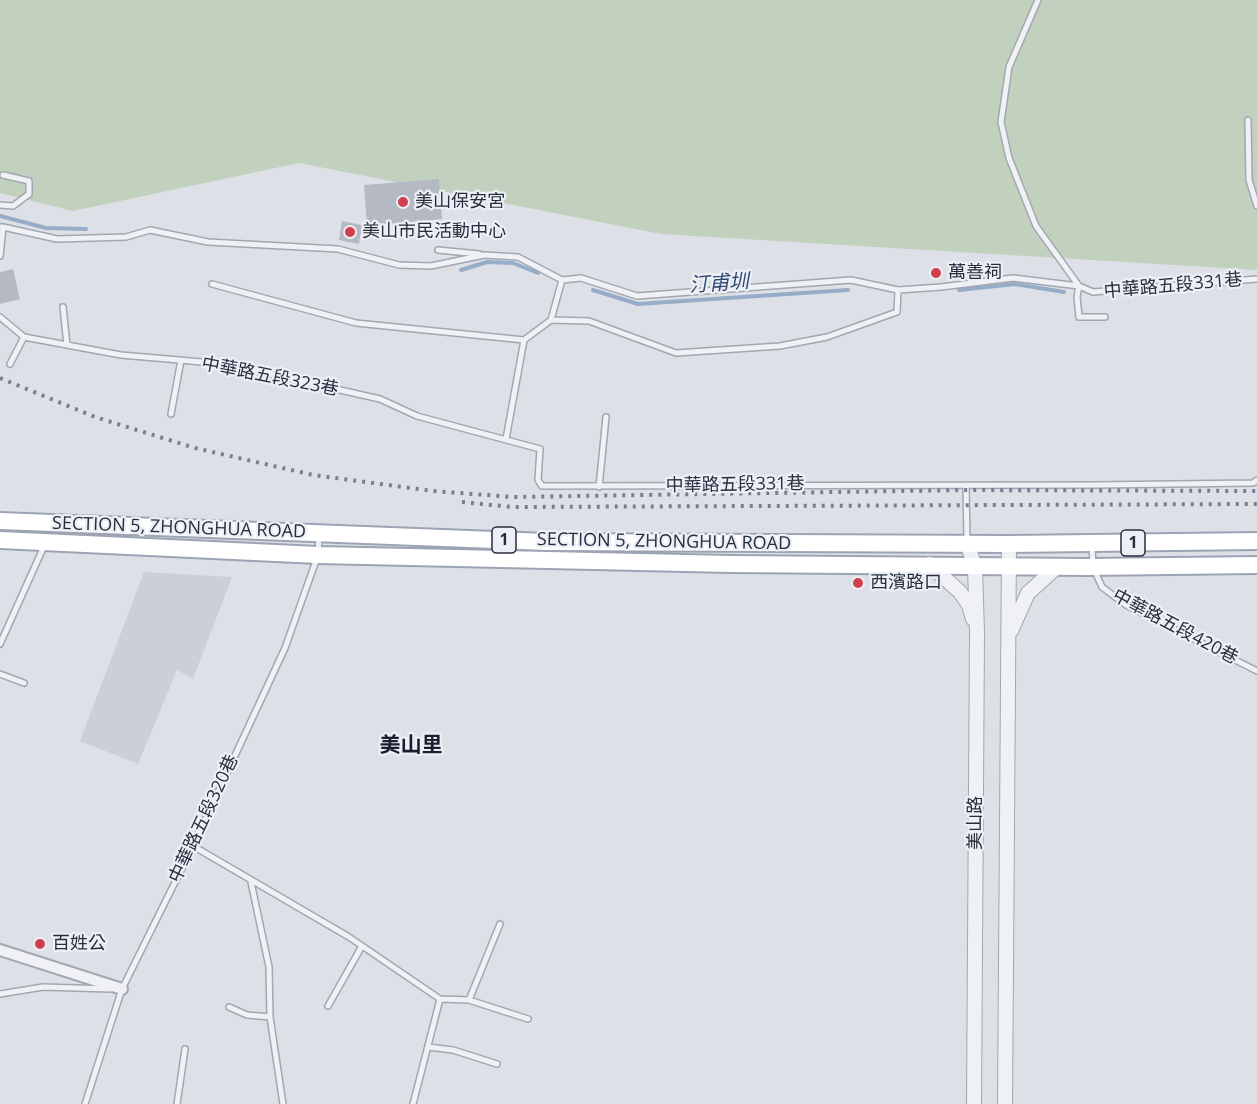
<!DOCTYPE html>
<html>
<head>
<meta charset="utf-8">
<style>
  body { margin:0 }
  canvas { display:block; background:#dde0e7 }
</style>
</head>
<body>
<canvas width="1257" height="1104"></canvas>
<script>
const ctx = document.querySelector('canvas').getContext('2d');
ctx.lineJoin = 'round';
function paint(path, color) { ctx.fillStyle = color; ctx.fill(path, 'evenodd'); }
const poly = rows => new Path2D(rows.map(r => 'M' + r).join(''));
function stroke(path, color, width, dash) { ctx.strokeStyle = color; ctx.lineWidth = width; ctx.lineCap = dash ? 'butt' : 'round'; ctx.setLineDash(dash || []); ctx.stroke(path); }
function label(font, color, halo, rows, align = 'center') {
  ctx.font = font + ' "Open Sans","Noto Sans TC",sans-serif'; ctx.lineWidth = 4.5; ctx.setLineDash([]); ctx.textBaseline = 'middle'; ctx.strokeStyle = halo; ctx.fillStyle = color; for (const [text, x, y, turn = 0] of rows) {
    ctx.save(); ctx.translate(x, y); ctx.rotate((+turn || 0) * Math.PI / 180); ctx.textAlign = isNaN(turn) ? turn : align; if (halo) ctx.strokeText(text, 0, 0); ctx.fillText(text, 0, 0); ctx.restore();
  }
}
paint(poly([
  [144,572,232,577,193,679,177,670,138,764,80,741]
]), '#cbcfd9');
paint(poly([
  [0,0,1257,0,1257,270,661,234,299,163,73,211,0,193]
]), '#c2d1be');
stroke(poly([
  [0,216,46,228,86,229],
  [461,270,487,262,513,263,538,273],
  [593,290,638,304,848,290],
  [959,290,1015,284,1064,292]
]), '#97acc8', 4);
paint(poly([
  [439,179,442,219,367,226,364,185],
  [342,221,362,225,359,244,339,240],
  [13,269,20,299,0,304,0,272]
]), '#b4b9c4');
const service = poly([
  [1038,0,1009,67,1001,122,1009,158,1036,226,1079,286,1093,292,1257,279],
  [1248,120,1249,180,1257,206],
  [0,205,13,206,29,194,29,181,3,175],
  [3,227,57,239,126,237,150,230,208,242,338,249,399,265,431,266,484,255,518,257,562,280,581,278,637,296,851,280,898,290,941,287,1013,278,1079,286],
  [438,250,479,254],
  [0,256,3,227,1,227],
  [212,284,356,323,524,340],
  [1079,286,1077,297,1079,317,1105,317],
  [63,307,67,345],
  [0,317,24,337,121,355,225,364,380,399,417,416,540,449,538,480,542,486,1096,485,1253,483,1257,480],
  [551,320,562,280],
  [10,364,24,337],
  [171,414,181,360],
  [506,439,524,340,551,320,589,321,676,353,780,346,827,337,897,312,898,290],
  [966,485,967,542],
  [599,487,606,417],
  [1092,545,1093,567,1102,587,1126,605,1257,671],
  [0,644,45,544],
  [0,674,24,683],
  [193,846,349,937,440,999,469,1000,528,1019],
  [251,882,269,967,270,1017,283,1104],
  [0,994,43,987,111,989],
  [469,1000,500,924],
  [328,1006,362,946],
  [229,1007,247,1015,270,1017],
  [428,1047,453,1050,497,1064],
  [85,1104,122,989,193,846,285,648,318,555,319,536],
  [177,1104,185,1049],
  [413,1104,440,999]
]);
const minor = poly([
  [0,950,122,989]
]);
const tertiary = poly([
  [967,543,975,567,977,632,974,1104],
  [929,564,960,592,969,605,973,619],
  [1011,631,1028,593,1057,567],
  [1005,1104,1009,544]
]);
const primary = poly([
  [0,521,547,542,1009,544,1257,541],
  [0,540,318,555,731,564,1087,567,1257,565]
]);
stroke(service, '#a2a7b1', 8);
stroke(minor, '#a2a7b1', 14);
stroke(tertiary, '#a2a7b1', 16);
stroke(primary, '#9ca4b3', 20);
stroke(service, '#f0f1f5', 5);
stroke(minor, '#f0f1f5', 10);
stroke(tertiary, '#f0f1f5', 14);
stroke(primary, '#fff', 16);
stroke(poly([
  [0,378,95,417,195,448,313,475,433,491,513,497,966,490,1257,491],
  [462,502,512,507,1257,504]
]), '#767f91', 4, [3, 6]);
for (const [x, y, r, color] of [
  [403,202,6,"#cf3f4d"],
  [350,232,6,"#cf3f4d"],
  [936,273,6,"#cf3f4d"],
  [858,583,6,"#cf3f4d"],
  [40,944,6,"#cf3f4d"]
]) { const dot = new Path2D(); dot.arc(x, y, r, 0, 2 * Math.PI); ctx.fillStyle = color; ctx.fill(dot); stroke(dot, '#eceff5', 2); }
for (const [x, y, w] of [
  [504,540,24],
  [1133,543,24]
]) { const box = new Path2D(); box.roundRect(x - w / 2, y - 13, w, 26, 4.5); ctx.fillStyle = '#eceff5'; ctx.fill(box); stroke(box, '#262e3e', 1.5); }
label('bold 16px', '#262e3e', null, [
  ["1",504,540],
  ["1",1133,543]
]);
label('18px', '#262e3e', '#eceff5', [
  ["美山保安宮",415,202],
  ["美山市民活動中心",362,232],
  ["萬善祠",948,273],
  ["西濱路口",870,583],
  ["百姓公",52,944]
], 'left');
label('18px', '#262e3e', '#eceff5', [
  ["中華路五段331巷",1173,286,-5],
  ["中華路五段323巷",270,377,11],
  ["中華路五段331巷",735,485,-1],
  ["SECTION 5, ZHONGHUA ROAD",179,528,2],
  ["SECTION 5, ZHONGHUA ROAD",664,542,1],
  ["中華路五段420巷",1175,627,28],
  ["中華路五段320巷",204,819,-65],
  ["美山路",976,823,-90]
]);
label('italic 20px', '#304a72', '#eceff5', [
  ["汀甫圳",719,284,-4]
]);
label('bold 21px', '#191f2e', '#eceff5', [
  ["美山里",411,746]
]);
</script>
</body>
</html>
